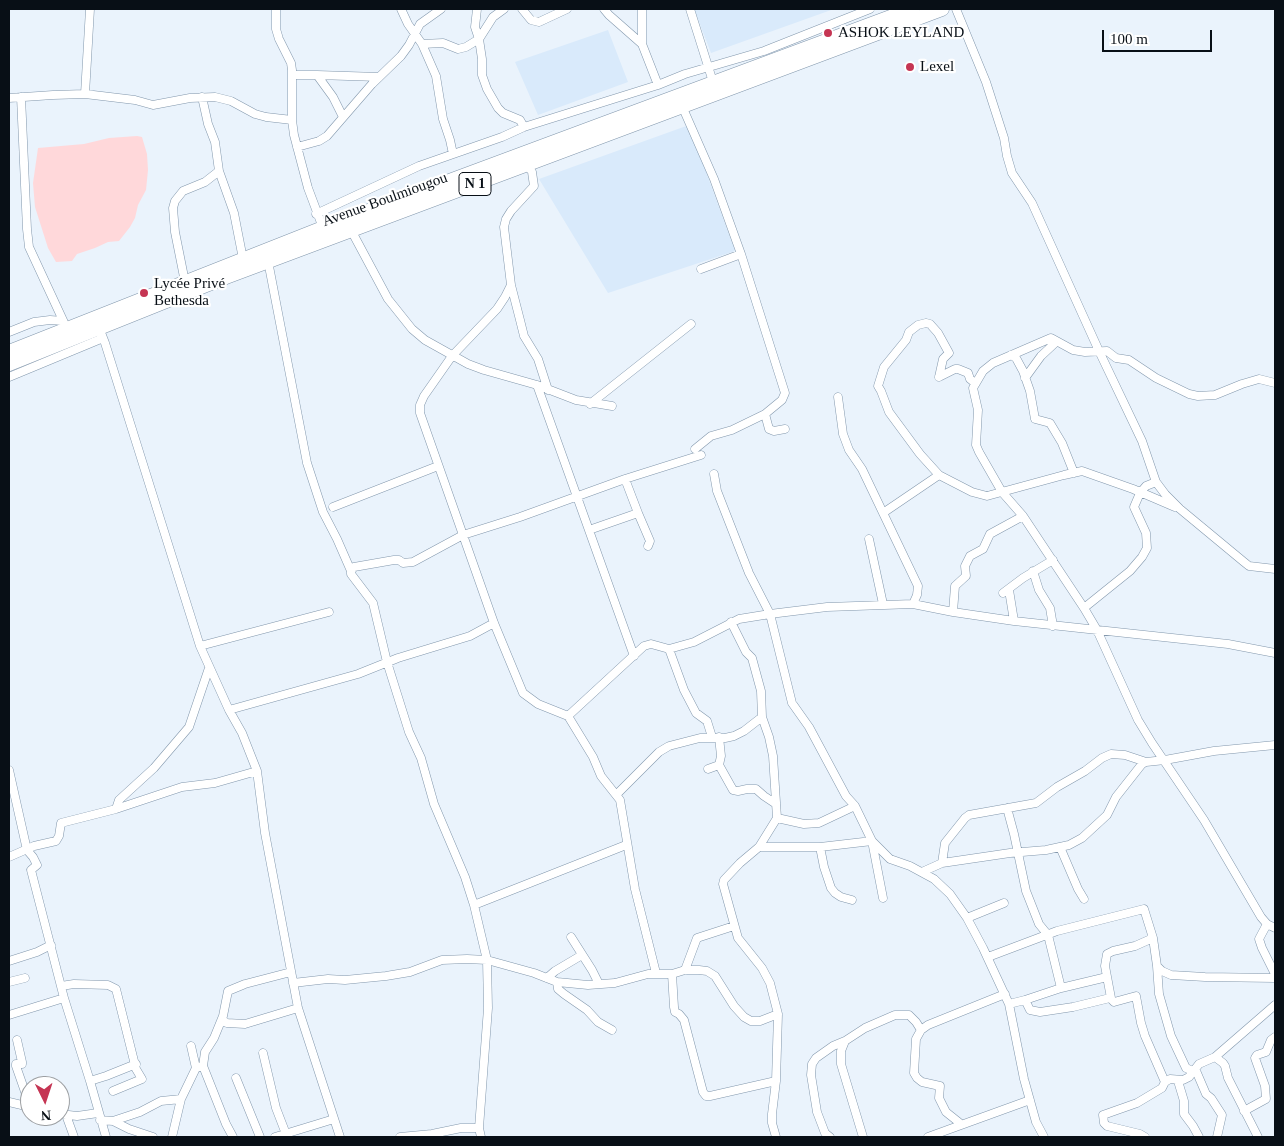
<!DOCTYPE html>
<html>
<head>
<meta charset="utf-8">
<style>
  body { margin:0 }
  #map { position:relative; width:1284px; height:1146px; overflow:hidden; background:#eaf3fc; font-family:Georgia,serif }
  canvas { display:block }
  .frame { position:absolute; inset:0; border:10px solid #080f16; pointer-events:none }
  .north { position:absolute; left:20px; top:1076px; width:50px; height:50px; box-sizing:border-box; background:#fff; border:1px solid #9c9fa2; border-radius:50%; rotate:176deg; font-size:14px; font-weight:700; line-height:20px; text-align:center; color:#080f16 }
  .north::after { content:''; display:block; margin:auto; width:18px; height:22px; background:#c53553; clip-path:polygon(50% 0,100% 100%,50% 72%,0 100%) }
  .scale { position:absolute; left:1102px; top:30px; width:110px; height:22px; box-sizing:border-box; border:2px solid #080f16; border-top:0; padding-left:6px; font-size:15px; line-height:18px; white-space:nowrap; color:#080f16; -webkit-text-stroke:4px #fff; paint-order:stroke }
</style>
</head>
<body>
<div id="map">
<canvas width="1284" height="1146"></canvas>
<div class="frame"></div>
<div class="north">N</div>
<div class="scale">100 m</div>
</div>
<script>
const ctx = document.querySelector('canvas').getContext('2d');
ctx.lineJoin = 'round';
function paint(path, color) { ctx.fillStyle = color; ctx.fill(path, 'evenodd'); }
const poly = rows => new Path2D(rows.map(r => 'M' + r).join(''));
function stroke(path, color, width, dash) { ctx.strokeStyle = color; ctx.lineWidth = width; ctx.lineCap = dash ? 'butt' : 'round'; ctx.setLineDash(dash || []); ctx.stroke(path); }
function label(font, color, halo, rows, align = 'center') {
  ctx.font = font + ' Georgia,serif'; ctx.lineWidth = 4.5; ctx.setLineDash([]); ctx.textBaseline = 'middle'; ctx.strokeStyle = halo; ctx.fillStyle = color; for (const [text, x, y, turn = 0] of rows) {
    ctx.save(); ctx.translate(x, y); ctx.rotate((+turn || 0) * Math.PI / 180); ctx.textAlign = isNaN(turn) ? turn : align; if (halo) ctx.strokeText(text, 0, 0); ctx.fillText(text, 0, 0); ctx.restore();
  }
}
paint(poly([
  [694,9,834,9,711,53],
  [608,30,628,82,538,115,515,62],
  [689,125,735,251,608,293,539,179]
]), '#d9eafb');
paint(poly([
  [137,136,142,137,147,154,148,170,146,190,138,205,135,218,130,227,119,241,108,242,95,248,77,254,72,261,56,262,48,248,35,207,33,183,38,148,84,144,109,138]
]), '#ffd8da');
const street = poly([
  [276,9,276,29,279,39,291,63,292,70,292,120,294,135,308,188,323,228],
  [401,9,408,24,422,44,436,76,443,119,450,140,453,154],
  [504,9,493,17,479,39,482,59,482,75,487,89,498,108,503,113,520,120,524,127],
  [522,9,531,20,539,22,567,9],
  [604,9,609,15,642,44],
  [642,9,642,44,658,85],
  [690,9,713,82],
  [956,9,986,82,1004,138,1007,156,1012,173,1032,203,1099,351,1142,441,1156,482,1165,494,1180,509,1244,562,1249,566,1275,569],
  [422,44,443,43,458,49,466,47,479,39,475,27,477,9],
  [292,75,317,75],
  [85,94,90,9],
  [21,97,27,229,29,247,67,329],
  [9,98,53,95,85,94,135,100,153,105,190,98,215,97,231,101,255,114,266,117,292,120],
  [682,106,714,179,741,254,785,393,782,400,765,414,732,430,711,436,695,449],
  [343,117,333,97,317,75,379,77],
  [297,147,319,141,327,136,372,84,401,56,409,45,420,24,441,9],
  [527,165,532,172,534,186,511,211,506,219,504,227,511,285,520,320,524,336,538,359,548,390],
  [219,171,234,213,243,259],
  [316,214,419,166,502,137,524,127,658,85,685,74,764,51,870,9],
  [351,230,388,299,412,329,425,340,468,364,484,370,537,385,576,400,612,406],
  [268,261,307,463,323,512,337,539,351,571],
  [701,269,741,254],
  [185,282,175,232,173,208,175,201,183,191,205,182,219,171,215,142,208,124,202,97],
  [511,285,505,297,497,309,452,356,424,396,420,405,420,413,494,623,523,693,538,704,568,716,593,757,601,776,620,800,635,889,656,973],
  [98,325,105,343,200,646,229,710,242,733,257,771,265,833,298,1008,340,1137],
  [9,332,34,322,50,320,63,321],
  [1011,355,1016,358,1023,371,1030,391,1035,419,1050,423,1062,443,1074,473],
  [9,377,103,338],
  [939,377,943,359,949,353,938,333,930,324,926,323,918,325,909,332,906,340,884,367,878,386,881,391,889,412,920,454,939,475,972,492,987,496,1064,475,1082,471,1133,489,1175,507],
  [939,377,955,369,958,369,968,373,970,379,975,383],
  [1025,378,1041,356,1055,343,1058,342],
  [1275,383,1259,379,1242,384,1215,395,1198,396,1189,394,1156,378,1129,360,1116,358,1107,351,1085,352,1073,350,1051,338,993,363,983,371,973,388,978,410,976,445,979,452,1002,492,1023,516,1084,608,1097,630,1138,720,1152,743,1204,820,1261,917,1267,924,1275,928],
  [537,385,634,656],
  [838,397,843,434,849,450,862,469,918,586,917,595,913,604],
  [590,404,691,324],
  [765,414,769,429,774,431,785,429],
  [714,474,717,491,749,573,770,614,827,607,913,604,953,612,1014,621,1228,644,1275,653],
  [625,479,638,513],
  [333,507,438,466],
  [883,513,939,475],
  [589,530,638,513,650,541,648,546],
  [869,539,883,604],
  [1033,571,1039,590,1050,608,1053,626],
  [1009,590,1014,621],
  [1003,593,1023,578,1053,560],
  [1084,608,1130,571,1142,557,1147,548,1146,533,1134,507,1140,493,1146,486,1156,482],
  [953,612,955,586,966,576,965,566,970,556,983,549,990,534,1023,516],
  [731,622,746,652,752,658,761,691,762,717,769,737,773,756,777,818,759,847,740,863,724,880,723,884,738,938,762,968,770,983,778,1014,776,1081,772,1114,772,1123,776,1137],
  [200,646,329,612],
  [669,649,684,690,696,713,707,721,712,737],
  [229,710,358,674,398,658,470,636,494,623],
  [568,716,644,646,651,644,669,649,694,642,739,619,770,614,792,703,809,727,846,796,855,806,872,841,890,859,910,866,934,879,950,894,967,918,983,948,1009,1004,1024,1079,1036,1122,1044,1137],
  [719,765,733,790,738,791,747,789,756,789,764,796,776,804],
  [708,769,719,765,721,756,719,737],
  [9,770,27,850,33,857,37,865,31,870,64,998,90,1081,106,1137],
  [617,794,659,752,669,746,700,738,725,738,734,736,744,731,762,717],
  [1007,808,1014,834,1026,891,1039,924,1048,935,1061,988],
  [116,809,119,800,154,768,189,727,209,668],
  [777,818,804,824,819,823,855,806],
  [759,847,820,847,872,841,883,898],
  [820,847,824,867,831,888,835,893,841,897,852,900],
  [1060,847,1078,889,1084,899],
  [9,857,34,846,56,841,59,836,61,823,116,809,182,787,215,783,257,771],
  [942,863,945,843,965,818,969,815,1036,803,1057,787,1085,771,1102,758,1111,754,1125,755,1146,762],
  [922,872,942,863,1010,853,1046,850,1069,845,1082,838,1107,815,1116,797,1142,764,1146,762,1165,760,1214,751,1275,745],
  [474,905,626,845],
  [967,918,1004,903],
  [1267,924,1259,939,1262,948,1275,974],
  [571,937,592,970,599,984],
  [988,957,1057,931,1144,909,1153,938,1157,966,1162,971,1171,975,1205,977,1275,978],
  [9,961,37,952,51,945],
  [1157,966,1159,994,1171,1036,1178,1051,1186,1068,1197,1073,1206,1094,1211,1098,1222,1115,1217,1137],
  [685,970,697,938,734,926],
  [672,974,674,1007,675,1012,679,1014,684,1020,703,1092,706,1096,710,1096,776,1081],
  [547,978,555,971,582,955],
  [9,982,25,978],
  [557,982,558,989,564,994,587,1010,598,1022,612,1030],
  [293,983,328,979,345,980,386,976,410,972,442,960,467,959,487,960,534,973,557,982,588,985,615,983,648,974,672,974,685,970,699,970,707,971,715,976,734,1006,744,1017,751,1021,760,1021,778,1014],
  [61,986,74,984,108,985,116,989,136,1069,142,1079,113,1091],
  [1111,998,1105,966,1107,954,1113,951,1135,946,1153,938],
  [1025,1000,1061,988,1107,977],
  [1009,1004,1025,1000,1030,1010,1040,1012,1073,1007,1110,998,1114,1002,1136,996,1141,1023,1145,1036,1165,1082],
  [9,1015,64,998],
  [222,1020,227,1023,245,1024,298,1008],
  [17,1040,22,1062,22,1064,16,1064,16,1066,30,1106],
  [191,1046,196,1068],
  [263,1053,276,1108,286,1134],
  [1215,1057,1275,1005],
  [203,1066,226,1124,233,1137],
  [236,1078,260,1137],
  [90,1081,106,1076,136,1064],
  [1178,1081,1184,1101,1184,1114,1193,1126,1199,1137],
  [9,1102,30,1107],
  [1244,1111,1266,1099,1265,1086,1255,1058,1257,1055,1266,1052,1271,1040,1275,1037],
  [60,1114,77,1116,98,1113],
  [66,1115,74,1137],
  [100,1120,113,1121,129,1129,153,1137],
  [113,1121,140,1112,161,1101,181,1099],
  [961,1124,946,1112,939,1098,940,1086,922,1082,917,1078,914,1073,916,1039,921,1030,928,1025,1005,994],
  [172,1137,181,1099,196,1068,203,1066,205,1052,214,1038,223,1016,228,991,245,984,291,972],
  [275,1137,334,1119],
  [400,1137,432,1134,461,1128,479,1128],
  [481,1137,479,1128,488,1008,487,960,474,905,465,877,434,804,421,758,409,732,387,662,373,603,351,574,351,571,354,567,394,560,399,560,403,563,413,562,463,535,520,517,625,479,701,455],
  [830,1137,825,1133,817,1112,811,1075,812,1064,816,1058,833,1046,845,1041],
  [863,1137,841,1064,841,1051,845,1041,865,1028,895,1015,909,1015,916,1022,921,1030],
  [928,1137,1030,1100],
  [1145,1137,1140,1134,1107,1126,1104,1123,1103,1115,1137,1103,1162,1088,1165,1082,1170,1079,1183,1080,1189,1077,1199,1064,1215,1057,1223,1063,1225,1066,1228,1078,1258,1137]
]);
const highway = poly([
  [9,352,323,228,912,9],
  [9,364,226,277,942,9]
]);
stroke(street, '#8297ac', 9);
stroke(highway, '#8297ac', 15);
stroke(street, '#fff', 8);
stroke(highway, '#fff', 14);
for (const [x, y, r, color] of [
  [828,33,5,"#c53553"],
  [910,67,5,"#c53553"],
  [144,293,5,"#c53553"]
]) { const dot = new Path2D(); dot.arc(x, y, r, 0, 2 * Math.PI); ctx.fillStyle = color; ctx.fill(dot); stroke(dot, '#fff', 2); }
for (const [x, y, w] of [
  [475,184,32]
]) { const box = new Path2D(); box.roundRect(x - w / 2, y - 11.5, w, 23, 4); ctx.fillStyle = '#fff'; ctx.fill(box); stroke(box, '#080f16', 1); }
label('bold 14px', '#080f16', null, [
  ["N 1",475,184]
]);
label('15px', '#080f16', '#fff', [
  ["ASHOK LEYLAND",838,33],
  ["Lexel",920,67],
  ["Lycée Privé",154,284],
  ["Bethesda",154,301]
], 'left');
label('15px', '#080f16', '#fff', [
  ["Avenue Boulmiougou",385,200,-20]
]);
</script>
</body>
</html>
